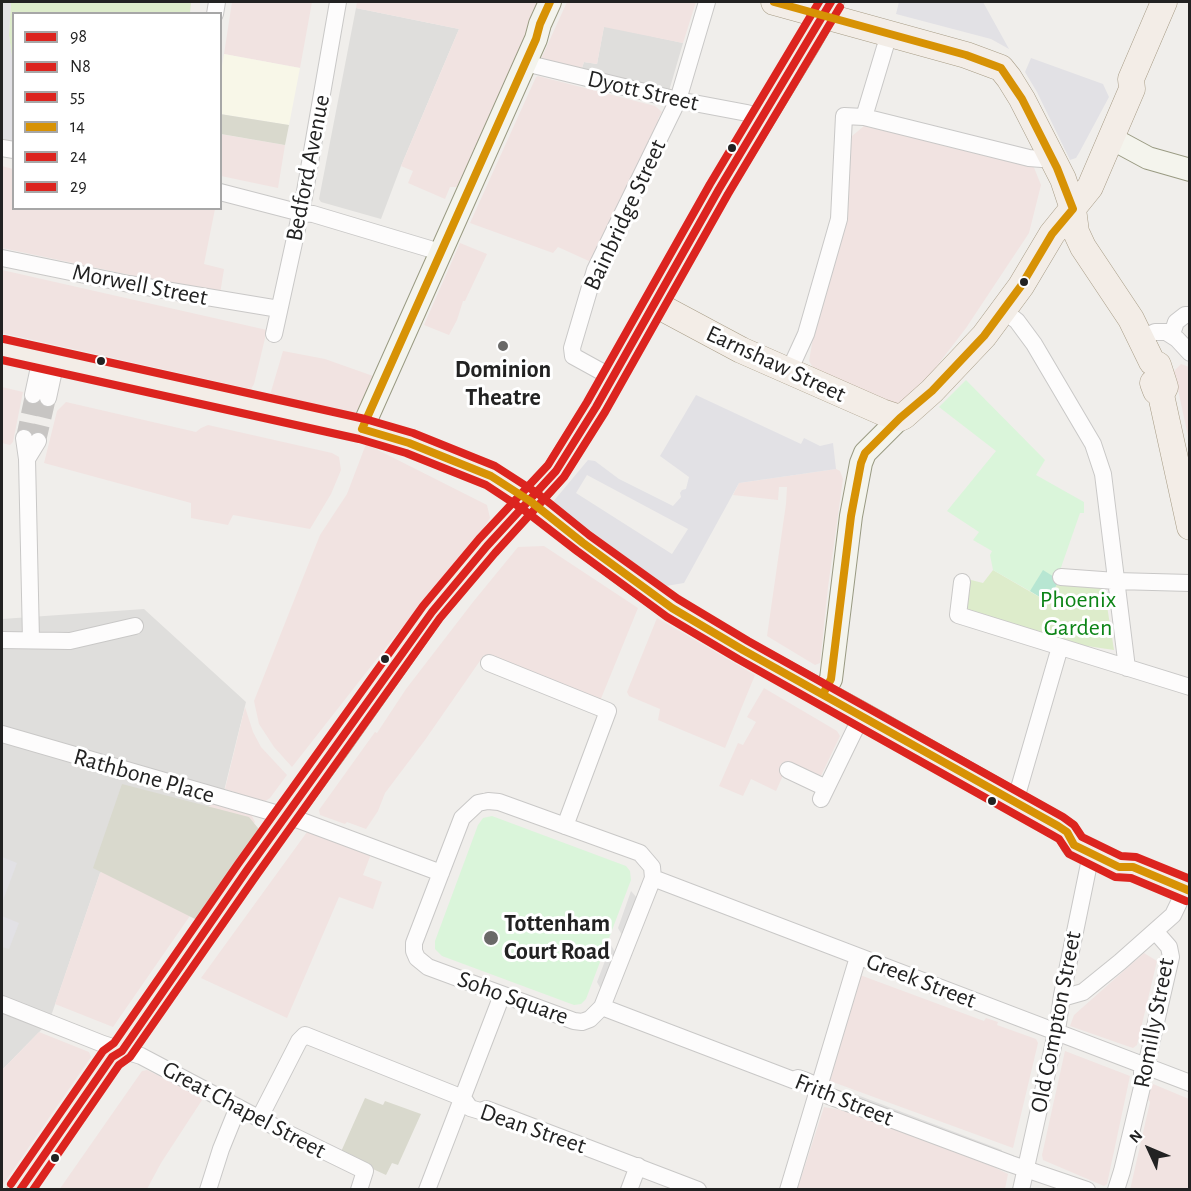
<!DOCTYPE html>
<html>
<head>
<meta charset="utf-8">
<style>
  body { margin:0 }
  #map { position:relative; width:1191px; height:1191px; overflow:hidden; background:#f0eeeb; font-family:"Alegreya Sans",sans-serif }
  canvas { display:block }
  .frame { position:absolute; inset:0; border:3px solid #222; pointer-events:none }
  .legend { position:absolute; left:12px; top:12px; width:210px; height:198px; box-sizing:border-box; background:#fff; border:2px solid #a7a7a7; margin:0; padding:8px 10px; list-style:none; font-size:18px; color:#222 }
  .legend li { display:flex; align-items:center; gap:12px; height:30px }
  .legend b { width:30px; border:2px solid #a7a7a7 }
  .north { position:absolute; left:1119px; top:1119px; width:60px; height:60px; -webkit-text-stroke:4px #fff; paint-order:stroke; rotate:314deg; font-size:16px; font-weight:700; line-height:24px; text-align:center; color:#222 }
  .north::after { content:''; display:block; margin:auto; width:21px; height:27px; background:#222; clip-path:polygon(50% 0,100% 100%,50% 72%,0 100%) }
</style>
</head>
<body>
<div id="map">
<canvas width="1191" height="1191"></canvas>
<div class="frame"></div>
<ul class="legend">
<li><b style="height:8px;background:#dc241f"></b>98</li>
<li><b style="height:8px;background:#dc241f"></b>N8</li>
<li><b style="height:8px;background:#dc241f"></b>55</li>
<li><b style="height:8px;background:#d79205"></b>14</li>
<li><b style="height:8px;background:#dc241f"></b>24</li>
<li><b style="height:8px;background:#dc241f"></b>29</li>
</ul>
<div class="north">N</div>
</div>
<script>
const ctx = document.querySelector('canvas').getContext('2d');
ctx.lineJoin = 'round';
function paint(path, color) { ctx.fillStyle = color; ctx.fill(path, 'evenodd'); }
const poly = rows => new Path2D(rows.map(r => 'M' + r).join(''));
function stroke(path, color, width, dash) { ctx.strokeStyle = color; ctx.lineWidth = width; ctx.lineCap = dash ? 'butt' : 'round'; ctx.setLineDash(dash || []); ctx.stroke(path); }
function label(font, color, halo, rows, align = 'center') {
  ctx.font = font + ' "Alegreya Sans",sans-serif'; ctx.lineWidth = 6; ctx.setLineDash([]); ctx.textBaseline = 'middle'; ctx.strokeStyle = halo; ctx.fillStyle = color; for (const [text, x, y, turn = 0] of rows) {
    ctx.save(); ctx.translate(x, y); ctx.rotate((+turn || 0) * Math.PI / 180); ctx.textAlign = isNaN(turn) ? turn : align; if (halo) ctx.strokeText(text, 0, 0); ctx.fillText(text, 0, 0); ctx.restore();
  }
}
paint(poly([
  [356,8,459,29,401,166,381,219,321,202,319,199],
  [604,26,683,43,669,91,581,71,584,62,597,64],
  [144,609,246,702,222,799,100,873,49,1022,2,1070,2,619]
]), '#dfdedc');
paint(poly([
  [232,2,312,2,300,68,224,54],
  [357,2,540,2,457,187,450,187,445,199,408,183,413,171,401,166,459,29,356,8],
  [567,2,696,2,683,43,604,27,597,64,584,62,581,71,541,59],
  [538,76,655,106,662,112,658,119,660,120,591,262,558,247,553,253,470,223,536,77],
  [864,126,1033,165,1041,185,1029,233,966,328,933,371,896,407,814,369,809,361,814,332,845,211,852,136],
  [220,134,285,145,278,188,221,176],
  [2,166,13,169,14,208,215,209,204,264,224,269,220,294,2,248],
  [460,243,487,254,465,301,463,301,457,320,449,335,424,325],
  [2,270,267,330,254,384,251,389,2,333],
  [283,351,325,359,373,376,352,423,270,395],
  [1181,364,1189,367,1189,441,1174,371],
  [2,387,23,392,13,442,10,445,2,443],
  [66,402,196,432,201,428,208,425,332,453,339,457,341,470,331,494,310,529,233,515,228,525,191,518,191,503,44,463,57,411],
  [366,444,487,505,490,518,472,547,394,637,292,767,274,747,259,724,254,701,320,535,347,494],
  [836,469,840,471,843,479,828,587,820,663,815,665,767,636,786,504,787,487,779,487,778,500,733,495,739,483],
  [544,546,638,608,600,701,484,655,425,740,385,793,378,811,366,829,347,822,345,824,320,815,319,810,375,732,377,733,406,689,473,602,518,547],
  [657,618,755,675,725,748,658,720,660,709,629,696,627,692],
  [764,688,837,731,840,736,819,780,784,773,776,791,751,779,743,796,719,786,738,743,743,745,756,722,747,717],
  [245,707,253,732,261,747,287,775,270,798,264,802,225,789],
  [213,804,251,814,255,822,113,1027,55,1004,100,873],
  [307,832,371,854,363,875,382,882,373,909,339,897,287,1018,201,978],
  [1144,953,1157,961,1137,1045,1133,1048,1127,1046,1070,1026,1074,1015],
  [860,975,984,1021,986,1018,998,1022,997,1025,1036,1039,1038,1043,1013,1148,830,1081],
  [39,1032,89,1052,91,1057,2,1186,2,1070],
  [1065,1051,1130,1076,1107,1184,1104,1186,1043,1160,1042,1155],
  [147,1070,204,1097,161,1163,147,1189,59,1190,142,1071],
  [1153,1084,1189,1099,1189,1189,1130,1190,1150,1102,1147,1098],
  [824,1107,851,1112,992,1166,1008,1174,1005,1189,797,1190]
]), '#f1e3e1');
paint(poly([
  [224,54,300,68,289,125,221,114,221,72]
]), '#f8f7e8');
paint(poly([
  [220,114,289,125,285,145,221,134],
  [122,784,249,817,258,828,260,832,199,921,93,868],
  [365,1098,383,1105,385,1101,421,1114,398,1165,392,1163,386,1175,340,1154]
]), '#d9d9cd');
paint(poly([
  [11,2,191,2,190,13,14,14,13,70,9,35],
  [993,570,1048,602,1058,582,1104,587,1114,650,1080,645,963,609,967,579,983,583]
]), '#ddeccb');
paint(poly([
  [966,380,1045,460,1036,475,1084,502,1084,513,1080,513,1049,602,993,570,990,555,992,551,973,540,979,532,947,511,996,451,939,407],
  [492,816,626,866,630,871,631,880,586,999,581,1004,574,1005,442,956,435,949,435,941,478,825,483,818]
]), '#daf5da');
paint(poly([
  [1043,570,1059,580,1048,602,1030,591]
]), '#b7e6d2');
paint(poly([
  [631,891,638,899,623,937,618,928],
  [611,945,616,954,602,991,597,982],
  [844,1090,1002,1150,1000,1155,842,1094]
]), '#e0dfde');
paint(poly([
  [2,2,11,2,9,35,14,70,13,142,2,139],
  [899,2,983,2,1009,49,991,39,896,14],
  [1031,58,1103,84,1109,97,1079,153,1076,158,1070,160,1037,92,1025,72],
  [696,395,801,444,804,438,820,446,833,443,836,469,739,483,684,583,666,586,552,503,588,460,595,461,619,479,673,506,681,497,680,493,682,490,686,489,689,477,660,456],
  [587,475,688,529,672,554,576,493],
  [2,857,17,863,2,903],
  [2,916,19,923,9,949,2,947]
]), '#e2e1e5');
stroke(poly([
  [24,438,33,395],
  [38,441,48,398]
]), '#c7c5c3', 16, [16, 8]);
const street = poly([
  [215,14,217,2],
  [525,63,678,100,747,113,762,118],
  [864,117,889,34],
  [2,148,14,150],
  [220,192,301,213,313,214,440,252],
  [2,258,129,284,279,309],
  [1003,310,1017,321,1034,344,1093,444,1103,474,1127,668],
  [274,334,304,197,338,2],
  [1172,334,1176,322,1185,315,1190,315],
  [1141,338,1155,332,1166,332,1177,339,1190,353],
  [789,371,806,334,839,219,844,116,864,117,1029,158,1042,159,1051,156],
  [613,378,573,356,572,348,595,270,678,100,707,2],
  [33,395,41,358],
  [48,398,56,361],
  [24,438,27,459,31,640],
  [27,459,38,441],
  [1061,577,1116,581,1190,583],
  [962,582,958,615,1190,687],
  [2,640,70,641,135,626],
  [489,663,608,711,565,826],
  [2,734,299,820,441,873],
  [788,770,826,788],
  [821,799,862,715],
  [488,801,499,802,640,853,652,867,653,878,602,1007,590,1019,582,1022,574,1021,428,967,417,958,414,951,414,943,462,818,478,803,488,801],
  [1015,802,1060,647],
  [653,878,1190,1083],
  [1062,995,1069,996,1083,992,1120,962,1173,915,1185,890],
  [2,1004,103,1044,141,1056,279,1129,365,1171,359,1190],
  [602,1007,793,1080,798,1078,804,1080,811,1083,829,1096,1011,1164,1087,1190],
  [259,1119,299,1041,305,1035,463,1098,470,1108,480,1111,486,1109,698,1190],
  [208,1190,221,1149,238,1107],
  [427,1190,502,995],
  [629,1190,638,1166],
  [788,1190,858,957],
  [1021,1190,1058,1024,1062,995,1091,854],
  [1116,1190,1122,1171,1142,1087,1142,1072,1146,1066,1171,957,1169,947,1155,931]
]);
const secondary = poly([
  [1111,138,1148,158,1190,170],
  [362,429,536,39,540,24,550,2],
  [823,694,831,679,851,516,861,463,865,453,900,418]
]);
const primary = poly([
  [774,2,966,55,1001,68,1009,78,1022,99,1063,179,1073,209,1076,232,1083,247,1131,319,1152,362,1158,365,1165,387,1161,395],
  [655,304,741,350,882,412,900,418,904,416,932,391,984,336,1021,286,1052,234,1090,187,1132,89,1131,79,1164,2],
  [2,349,362,429,409,443,491,476,530,501,583,543,641,586,672,608,743,650,862,715,1058,826,1067,832,1074,845,1119,867,1133,867,1190,891],
  [1153,383,1156,391,1161,395,1190,527],
  [20,1190,112,1057,122,1051,127,1043,247,870,339,744,432,612,487,546,530,501,556,471,596,407,719,189,806,46,831,2]
]);
stroke(street, '#c9c8c7', 18);
stroke(secondary, '#999a82', 24);
stroke(primary, '#a79c86', 27);
stroke(street, '#fdfcfc', 16);
stroke(secondary, '#f4f4ed', 22);
stroke(primary, '#f3ede7', 26);
stroke(poly([
  [20,1190,112,1057,122,1051,247,870,432,612,487,546,556,471,596,407,719,189,831,2]
]), '#dc241f', 8);
stroke(poly([
  [33,1190,119,1065,130,1057,256,876,440,618,495,553,564,477,605,412,728,194,840,7]
]), '#dc241f', 8);
stroke(poly([
  [11,1184,103,1051,114,1043,238,864,423,606,479,539,548,465,587,402,710,184,819,2]
]), '#dc241f', 8);
stroke(poly([
  [550,2,540,24,536,39,362,429,409,443,491,476,530,501,583,543,672,608,743,650,1058,826,1067,832,1074,845,1119,867,1133,867,1190,891],
  [774,2,966,55,1001,68,1022,99,1057,168,1073,209,1052,234,1021,286,984,336,932,391,900,418,865,453,861,463,851,516,831,679,823,694]
]), '#d79205', 8);
stroke(poly([
  [2,360,359,439,406,453,486,485,524,510,577,551,667,617,738,659,1052,835,1059,839,1069,854,1115,877,1131,878,1186,901]
]), '#dc241f', 8);
stroke(poly([
  [4,339,365,419,413,433,495,466,537,493,589,535,678,599,748,641,1063,817,1074,825,1082,837,1121,856,1136,857,1190,879]
]), '#dc241f', 8);
for (const [x, y, r, color] of [
  [732,148,5,"#222"],
  [1024,282,5,"#222"],
  [503,346,6,"#6a6968"],
  [101,361,5,"#222"],
  [385,659,5,"#222"],
  [992,801,5,"#222"],
  [491,938,8,"#6a6968"],
  [55,1158,5,"#222"]
]) { const dot = new Path2D(); dot.arc(x, y, r, 0, 2 * Math.PI); ctx.fillStyle = color; ctx.fill(dot); stroke(dot, '#fff', 2); }
label('24px', '#222', '#fff', [
  ["Dyott Street",643,91,13],
  ["Bedford Avenue",308,168,-79],
  ["Bainbridge Street",625,215,-65],
  ["Morwell Street",140,285,11],
  ["Earnshaw Street",776,364,25],
  ["Rathbone Place",144,776,16],
  ["Greek Street",921,981,21],
  ["Soho Square",513,998,20],
  ["Old Compton Street",1056,1022,-79],
  ["Romilly Street",1154,1023,-79],
  ["Frith Street",844,1100,22],
  ["Great Chapel Street",244,1110,28],
  ["Dean Street",533,1129,19]
]);
label('bold 24px', '#222', '#fff', [
  ["Dominion",503,370],
  ["Theatre",503,398],
  ["Tottenham",504,924,"left"],
  ["Court Road",504,952,"left"]
]);
label('24px', '#0c8416', '#fff', [
  ["Phoenix",1078,600],
  ["Garden",1078,628]
]);
</script>
</body>
</html>
